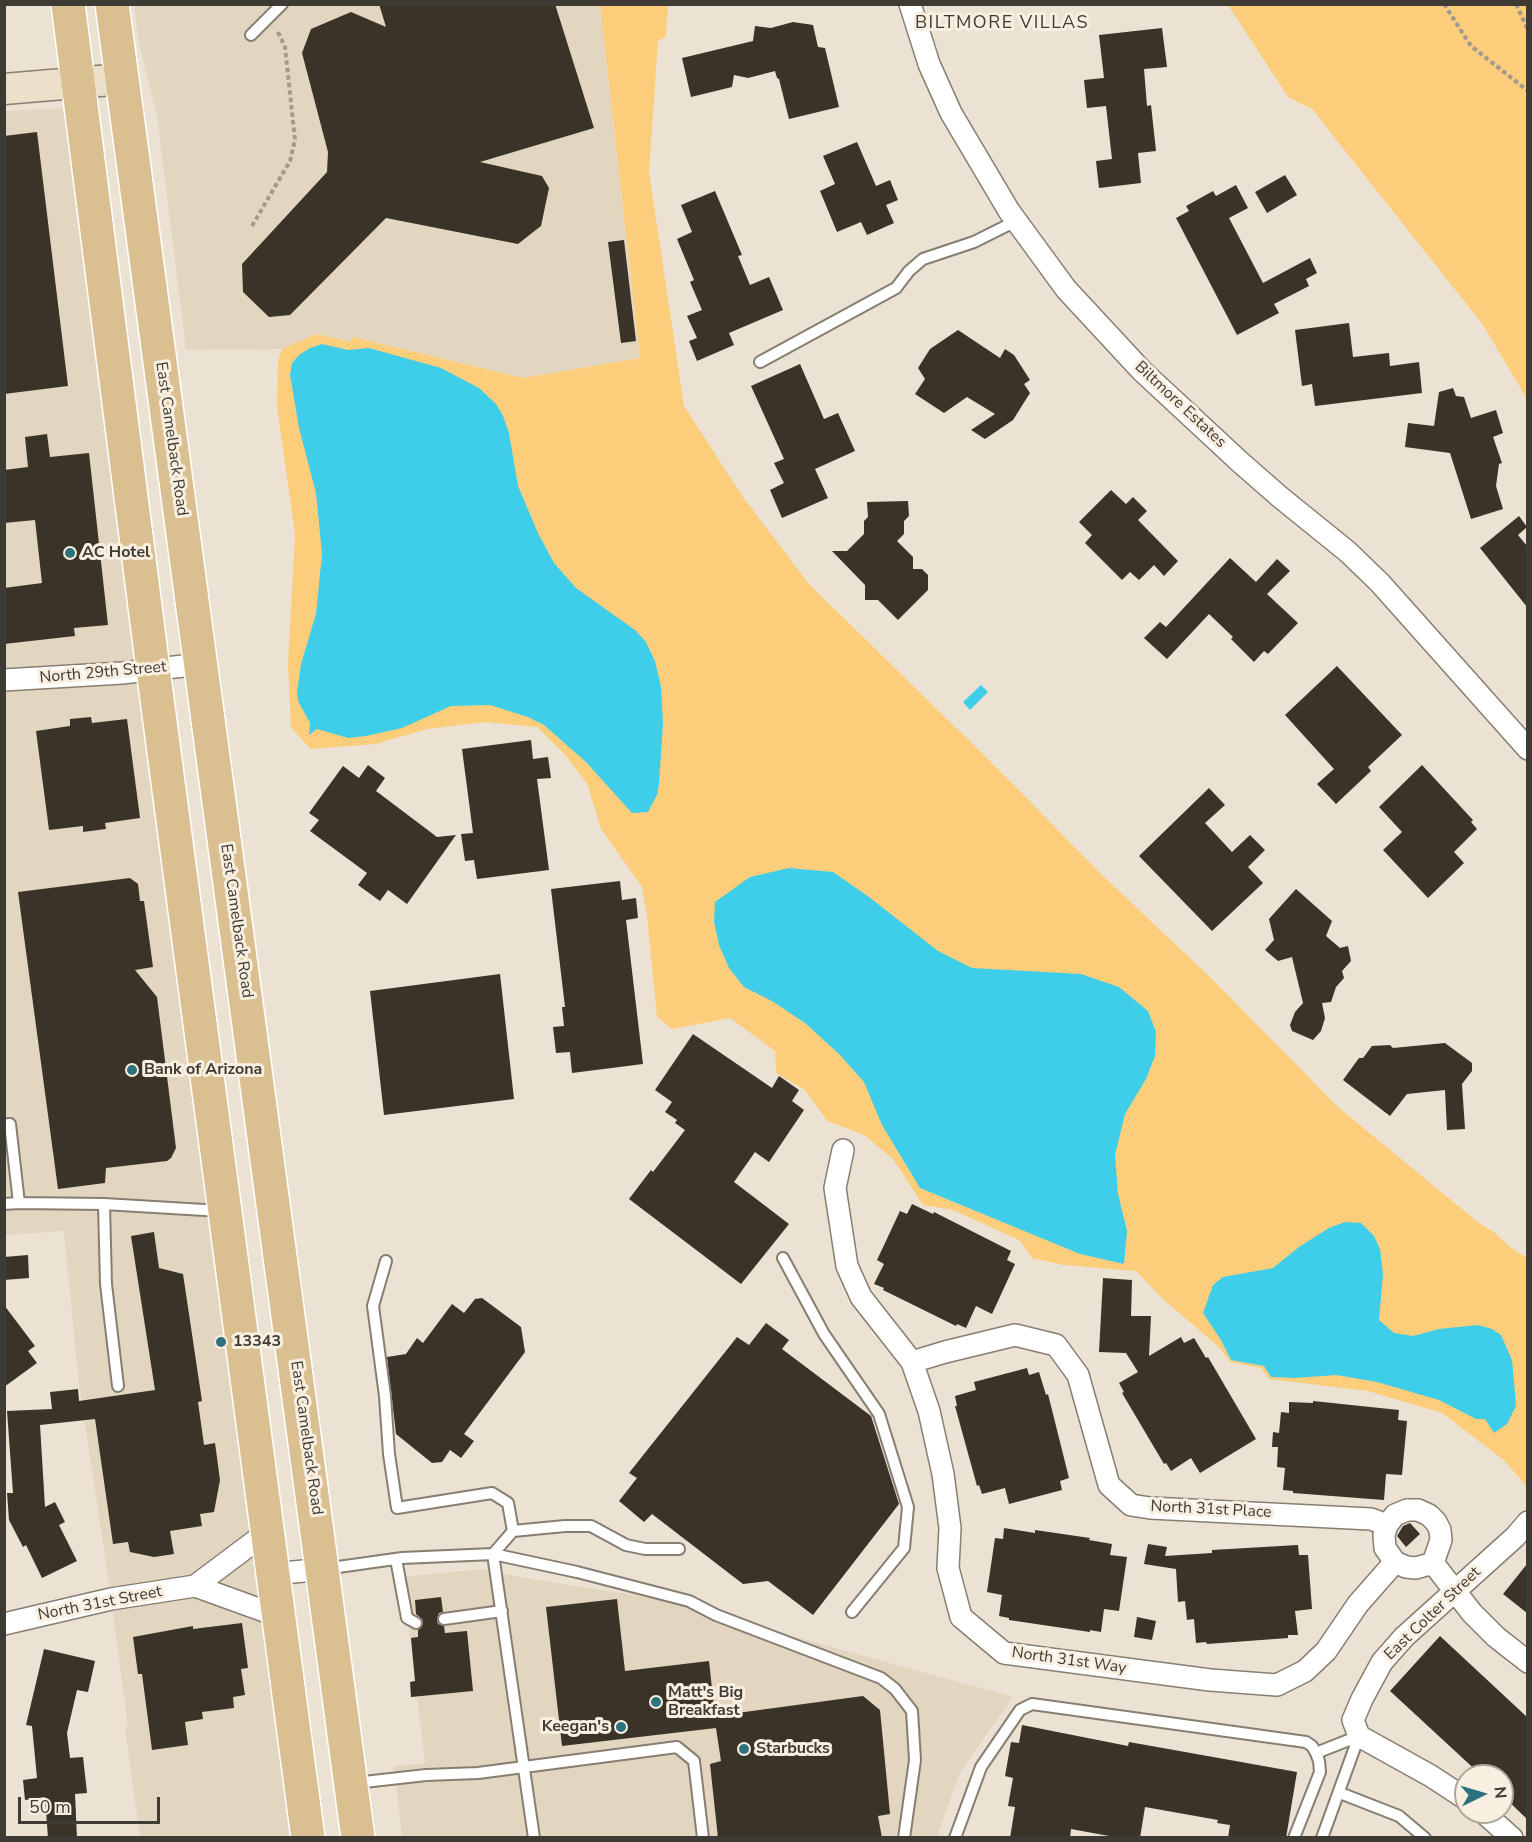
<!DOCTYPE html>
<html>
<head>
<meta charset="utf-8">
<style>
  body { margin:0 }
  #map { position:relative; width:1532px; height:1842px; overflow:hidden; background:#ebe2d3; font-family:"Nunito Sans",sans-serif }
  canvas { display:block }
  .frame { position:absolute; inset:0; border:6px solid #3e3a34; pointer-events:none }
  .north { position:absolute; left:1454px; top:1764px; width:60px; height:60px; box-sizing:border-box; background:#f9efe0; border:2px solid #aea79b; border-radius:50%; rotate:85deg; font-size:16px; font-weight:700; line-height:24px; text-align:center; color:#3e3a34 }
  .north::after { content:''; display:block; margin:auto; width:21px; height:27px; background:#2b717e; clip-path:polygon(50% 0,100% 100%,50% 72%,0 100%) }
  .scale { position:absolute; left:18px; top:1797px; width:142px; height:27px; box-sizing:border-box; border:3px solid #3e3a34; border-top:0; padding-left:8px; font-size:18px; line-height:21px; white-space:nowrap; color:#3e3a34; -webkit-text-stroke:4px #f9efe0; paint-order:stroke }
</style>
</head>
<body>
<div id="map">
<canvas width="1532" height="1842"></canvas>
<div class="frame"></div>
<div class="north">N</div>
<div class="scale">50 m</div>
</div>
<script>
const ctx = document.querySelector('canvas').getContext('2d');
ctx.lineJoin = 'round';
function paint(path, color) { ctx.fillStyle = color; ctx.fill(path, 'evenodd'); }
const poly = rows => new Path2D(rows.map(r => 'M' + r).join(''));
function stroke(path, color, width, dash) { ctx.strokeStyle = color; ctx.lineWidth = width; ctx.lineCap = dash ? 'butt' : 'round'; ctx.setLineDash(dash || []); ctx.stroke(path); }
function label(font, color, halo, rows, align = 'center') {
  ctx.font = font + ' "Nunito Sans",sans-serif'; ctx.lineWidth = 6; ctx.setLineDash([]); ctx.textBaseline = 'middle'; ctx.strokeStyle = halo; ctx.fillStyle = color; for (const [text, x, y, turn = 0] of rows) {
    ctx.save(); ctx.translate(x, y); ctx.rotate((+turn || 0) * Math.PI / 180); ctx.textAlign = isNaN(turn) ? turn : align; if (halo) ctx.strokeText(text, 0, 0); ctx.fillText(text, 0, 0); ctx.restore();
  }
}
paint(poly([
  [134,5,600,5,640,358,523,378,354,337,352,342,317,334,282,349,186,350,157,116,139,44],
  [67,108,292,1837,140,1837,125,1728,128,1726,107,1569,79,1384,64,1231,5,1235,4,111],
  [481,1569,531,1579,658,1599,1013,1697,960,1772,937,1837,402,1837,394,1766,425,1763,403,1577]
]), '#e3d6c0');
paint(poly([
  [600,5,668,5,666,37,658,41,649,172,684,406,743,497,808,583,996,767,1101,874,1211,978,1338,1107,1479,1223,1495,1233,1510,1247,1527,1258,1527,1487,1505,1461,1442,1413,1368,1391,1269,1379,1261,1368,1230,1362,1220,1348,1164,1300,1136,1271,1063,1265,1032,1258,1019,1240,953,1210,923,1205,893,1159,864,1135,827,1121,805,1090,776,1073,775,1051,730,1018,672,1029,657,1017,647,915,642,887,601,829,587,783,566,756,537,727,484,722,427,729,376,744,310,749,291,727,288,663,295,534,277,407,278,361,282,349,317,334,351,342,353,337,523,378,640,358],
  [1228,5,1527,5,1527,399,1483,325,1312,109,1288,97]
]), '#fcce7c');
paint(poly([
  [322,344,348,350,369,348,441,368,479,388,496,404,503,416,509,433,518,486,538,533,554,563,576,588,635,630,646,642,655,661,661,687,663,723,659,784,657,795,648,812,632,813,586,762,544,725,528,717,490,705,451,706,402,728,366,736,348,738,317,729,309,735,310,723,298,701,297,692,301,664,316,614,322,554,316,493,299,428,290,375,292,363,299,355,310,348],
  [981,685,988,692,970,710,963,702],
  [789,868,833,872,869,897,938,951,972,968,1081,974,1119,987,1148,1011,1156,1032,1155,1056,1146,1079,1125,1114,1115,1155,1118,1194,1127,1231,1124,1264,1080,1254,920,1188,882,1125,864,1082,839,1054,805,1023,772,1001,744,987,729,968,719,945,714,922,715,902,750,877],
  [1345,1222,1361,1223,1374,1236,1380,1249,1383,1274,1379,1320,1394,1333,1413,1336,1439,1329,1478,1325,1492,1329,1501,1335,1512,1360,1515,1393,1516,1406,1507,1424,1494,1433,1485,1419,1476,1419,1439,1400,1377,1382,1336,1375,1295,1378,1271,1377,1264,1366,1231,1360,1221,1340,1203,1313,1213,1285,1223,1277,1273,1268,1299,1247,1329,1228]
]), '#3fcee9');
paint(poly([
  [379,4,555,4,594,128,480,162,542,176,549,188,541,226,518,244,386,218,290,315,269,317,243,292,242,264,327,172,328,152,302,53,311,29,351,12,386,27],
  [793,22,813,25,818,47,825,48,839,107,789,119,779,79,777,78,775,71,748,78,734,75,732,87,691,97,682,58,753,41,755,26,771,28],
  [1162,28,1167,67,1144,69,1147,106,1151,105,1156,151,1138,153,1141,183,1099,188,1096,161,1112,159,1106,106,1087,108,1084,80,1104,78,1099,35],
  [37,132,68,386,4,394,4,136],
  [857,142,876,186,890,180,898,200,886,205,894,223,867,235,861,222,837,232,820,191,835,184,823,156],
  [1285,175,1297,195,1267,213,1255,192],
  [1236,185,1248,208,1229,218,1263,283,1310,258,1317,273,1306,279,1309,286,1274,304,1279,313,1237,335,1176,218,1189,211,1186,206,1213,191,1216,196],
  [715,191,742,255,738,256,750,285,769,277,783,310,729,333,734,345,697,361,689,341,697,338,687,316,702,310,690,282,694,280,677,239,692,232,681,205],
  [624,240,636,341,621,343,608,242],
  [1349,323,1353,357,1389,353,1390,366,1419,362,1422,393,1315,406,1312,384,1302,386,1295,330],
  [958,330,1000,358,1005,349,1014,355,1030,380,1024,384,1030,393,1013,420,985,439,971,430,995,414,967,397,944,413,915,394,925,379,918,368,930,349],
  [800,364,824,419,838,413,855,451,815,469,828,498,782,518,770,490,784,483,774,463,784,459,751,386],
  [1453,388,1456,396,1464,397,1471,418,1496,410,1503,433,1493,437,1502,463,1499,464,1496,486,1503,509,1471,519,1450,453,1405,447,1408,423,1434,426,1439,392],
  [47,434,50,457,89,453,108,625,74,628,75,636,4,644,4,588,42,583,35,520,4,523,4,470,28,467,25,437],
  [1111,490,1126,504,1133,497,1147,511,1138,520,1178,561,1164,576,1154,565,1139,580,1130,572,1122,580,1085,543,1092,535,1079,522],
  [908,501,909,516,904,521,904,534,897,541,913,557,913,569,922,569,928,575,928,590,898,620,878,600,865,600,865,585,832,551,847,551,864,534,864,521,868,517,867,502],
  [1519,516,1527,527,1518,535,1527,546,1527,607,1480,548],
  [1230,558,1256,582,1277,559,1290,571,1267,594,1298,623,1268,654,1264,651,1254,662,1231,639,1233,637,1209,614,1167,659,1144,638,1160,622,1166,627],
  [1337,666,1402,735,1368,767,1371,771,1336,804,1317,784,1334,769,1285,715],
  [91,717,92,723,127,719,140,818,105,823,106,829,83,832,83,826,49,830,36,731,70,726,70,719],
  [531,740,533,759,548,757,551,778,537,779,549,870,477,879,474,860,465,861,461,834,473,833,462,749],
  [368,765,385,778,376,791,437,837,456,835,407,904,388,890,380,901,358,885,367,873,310,831,319,820,309,813,343,766,359,778],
  [1422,765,1473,820,1471,822,1477,829,1454,852,1464,863,1428,898,1383,850,1402,832,1379,807],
  [1209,788,1225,805,1205,823,1232,852,1250,835,1265,850,1248,867,1263,883,1212,931,1139,856],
  [130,878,138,884,140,901,144,901,153,967,135,970,157,997,176,1148,171,1158,167,1161,106,1168,105,1183,58,1189,18,892],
  [620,881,622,900,636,898,638,918,626,920,643,1064,572,1073,570,1052,556,1053,553,1027,564,1026,562,1007,565,1007,551,889],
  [1296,889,1332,921,1326,936,1340,948,1348,946,1351,961,1342,971,1344,978,1336,987,1331,1002,1322,1003,1325,1018,1321,1031,1313,1040,1292,1031,1290,1025,1295,1012,1303,1003,1292,957,1278,961,1265,950,1274,940,1269,919],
  [500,974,514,1099,384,1115,370,991],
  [693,1034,772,1088,779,1076,799,1090,792,1101,804,1110,769,1162,755,1152,734,1182,789,1224,741,1284,629,1199,651,1170,653,1172,685,1130,675,1123,677,1120,665,1112,672,1102,655,1090],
  [1445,1043,1472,1063,1472,1071,1462,1084,1465,1129,1447,1130,1445,1090,1407,1094,1390,1116,1343,1080,1359,1058,1363,1058,1372,1046,1390,1045,1393,1048],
  [912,1204,933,1214,934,1212,1011,1251,1007,1260,1015,1264,992,1314,976,1306,966,1328,957,1324,956,1326,883,1290,884,1288,874,1284,884,1264,877,1260,885,1243,900,1211,907,1214],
  [154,1232,159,1268,183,1274,202,1401,198,1402,204,1445,215,1443,220,1480,214,1512,200,1514,202,1526,170,1531,174,1554,154,1557,130,1552,128,1542,113,1544,95,1419,40,1425,45,1507,55,1502,65,1522,59,1525,77,1561,42,1578,26,1545,23,1547,9,1520,7,1493,13,1493,7,1411,52,1409,50,1392,78,1389,79,1401,155,1390,131,1236],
  [28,1255,29,1278,4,1280,4,1257],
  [1103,1278,1132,1280,1131,1316,1151,1316,1149,1356,1181,1337,1184,1343,1194,1338,1206,1358,1208,1357,1256,1439,1200,1473,1191,1458,1171,1471,1166,1463,1164,1464,1122,1393,1124,1392,1119,1383,1138,1372,1126,1353,1099,1352],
  [482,1298,521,1327,525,1352,464,1434,474,1441,461,1458,450,1450,442,1462,432,1463,396,1434,387,1357,406,1354,417,1338,423,1343,452,1304,464,1313,475,1299],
  [4,1305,35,1346,28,1351,37,1363,4,1387],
  [766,1323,789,1340,782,1349,871,1416,899,1504,813,1615,768,1581,743,1584,652,1514,644,1522,619,1501,637,1478,629,1473,737,1337,749,1345],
  [1027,1368,1029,1375,1039,1372,1046,1395,1048,1394,1069,1478,1060,1481,1062,1490,1009,1504,1005,1488,982,1494,979,1485,977,1486,955,1406,957,1406,955,1396,976,1390,974,1382],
  [1313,1401,1399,1410,1398,1420,1407,1421,1402,1475,1386,1474,1384,1500,1293,1493,1293,1491,1283,1490,1285,1468,1277,1467,1278,1447,1272,1447,1273,1432,1279,1433,1281,1412,1289,1413,1289,1402,1313,1403],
  [1410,1523,1420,1534,1406,1547,1397,1536,1403,1526],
  [1004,1528,1035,1533,1035,1530,1090,1538,1089,1540,1112,1544,1110,1555,1127,1557,1119,1611,1104,1609,1101,1632,1090,1630,1090,1632,1009,1620,1009,1618,999,1616,1002,1595,987,1592,995,1538,1003,1539],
  [1148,1544,1167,1547,1165,1556,1212,1553,1212,1550,1298,1545,1299,1555,1308,1555,1312,1609,1295,1611,1298,1635,1288,1635,1288,1638,1207,1644,1206,1642,1196,1643,1194,1619,1187,1620,1185,1601,1178,1602,1176,1569,1144,1564],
  [1527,1564,1527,1613,1503,1594],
  [441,1597,443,1612,439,1613,437,1619,438,1624,444,1626,445,1633,467,1631,473,1691,411,1697,410,1682,415,1681,411,1638,418,1637,418,1630,423,1623,422,1619,416,1614,415,1600],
  [617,1599,625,1671,709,1661,715,1716,863,1696,880,1710,890,1814,878,1816,882,1838,718,1838,710,1764,721,1761,716,1728,562,1746,546,1607],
  [1137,1617,1156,1621,1152,1640,1134,1637],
  [242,1623,248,1668,241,1669,245,1695,233,1697,234,1708,202,1712,203,1719,185,1722,188,1745,152,1750,142,1674,138,1674,133,1637,193,1626,193,1629],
  [1440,1636,1527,1717,1527,1819,1502,1795,1502,1776,1482,1776,1390,1691],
  [44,1649,95,1661,88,1692,77,1690,67,1733,70,1758,83,1757,87,1793,75,1794,77,1838,48,1838,45,1797,25,1800,23,1780,37,1778,32,1726,26,1725],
  [1022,1725,1128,1746,1129,1742,1297,1772,1286,1838,1228,1838,1230,1825,1217,1823,1218,1820,1145,1807,1140,1838,1120,1838,1071,1829,1070,1838,1010,1838,1015,1807,1008,1806,1013,1778,1005,1776,1011,1742,1019,1743]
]), '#3a3327');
const lane = poly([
  [251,35,282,4],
  [760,362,896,288,909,271,923,259,974,242,1016,221],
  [4,1125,10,1124,19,1203],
  [4,1204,19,1203,104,1204,221,1211],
  [104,1204,106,1284,118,1386],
  [783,1258,824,1334,879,1414,908,1507,904,1548,852,1612],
  [386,1261,373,1306,385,1396,389,1454,397,1508,492,1493,508,1503,513,1531,493,1554,534,1838],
  [513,1531,565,1526,591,1526,626,1545,645,1549,679,1549],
  [396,1559,407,1618,416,1623],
  [324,1569,402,1558,493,1554,577,1572,689,1601,716,1615,881,1678,895,1689,912,1711,915,1760,904,1838],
  [444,1619,502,1611],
  [355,1783,426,1775,478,1773,677,1747,694,1761,703,1838],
  [1340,1793,1399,1816,1425,1838],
  [955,1838,981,1767,1020,1710,1032,1704,1306,1742,1312,1746,1316,1753,1359,1736],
  [1294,1838,1320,1772,1319,1761,1316,1753],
  [1322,1838,1359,1736]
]);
const street = poly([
  [910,4,929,64,951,113,1009,211,1066,289,1142,371,1240,462,1280,497,1348,552,1380,583,1528,749],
  [4,680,122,673,201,664],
  [843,1150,835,1188,847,1266,861,1297,912,1362,929,1411,943,1474,950,1528,948,1568,961,1617,1004,1653,1210,1680,1277,1685,1305,1671,1326,1651,1358,1604,1395,1562],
  [912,1362,945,1352,1015,1335,1056,1345,1078,1375,1109,1485,1131,1505,1150,1508,1371,1519,1387,1525],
  [1407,1510,1418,1510,1429,1515,1436,1522,1440,1530,1441,1540,1433,1563,1416,1568,1406,1567,1395,1562,1385,1548,1384,1535,1387,1525,1395,1515,1407,1510],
  [1433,1563,1472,1613,1496,1637,1528,1662],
  [273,1574,324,1569],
  [195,1586,278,1616],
  [4,1624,111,1599,195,1586,267,1532],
  [1466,1799,1431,1776,1359,1736,1353,1720,1362,1699,1382,1662,1404,1637,1515,1537,1528,1522],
  [1483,1812,1512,1838]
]);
const secondary = poly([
  [4,89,123,79]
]);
const primary = poly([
  [68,4,153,669,308,1838],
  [112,4,358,1838]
]);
stroke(lane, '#877e71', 14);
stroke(street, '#877e71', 24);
stroke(secondary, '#877e71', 33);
stroke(primary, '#fff', 36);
stroke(poly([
  [1444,4,1471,46,1528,91],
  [1516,4,1528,30],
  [252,226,290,161,295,140,285,47,277,30]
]), '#a19a8f', 4, [4.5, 3]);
stroke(lane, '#fff', 10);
stroke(street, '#fff', 21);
stroke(secondary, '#ece0c8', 30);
stroke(primary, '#dac091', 33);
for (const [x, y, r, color] of [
  [70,553,6,"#2b717e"],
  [132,1070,6,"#2b717e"],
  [221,1342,6,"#2b717e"],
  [656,1702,6,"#2b717e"],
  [621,1727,6,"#2b717e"],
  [744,1749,6,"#2b717e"]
]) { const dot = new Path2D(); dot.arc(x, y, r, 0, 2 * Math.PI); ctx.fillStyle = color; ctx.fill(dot); stroke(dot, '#f9efe0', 2); }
label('16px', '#3e3a34', '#f9efe0', [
  ["Biltmore Estates",1180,405,43],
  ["East Camelback Road",171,439,82],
  ["North 29th Street",103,673,-5],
  ["East Camelback Road",236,921,82],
  ["East Camelback Road",306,1438,82],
  ["North 31st Place",1211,1510,3],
  ["North 31st Street",100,1604,-11],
  ["East Colter Street",1433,1614,-44],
  ["North 31st Way",1069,1661,8]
]);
label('bold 16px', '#3e3a34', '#f9efe0', [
  ["AC Hotel",82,553],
  ["Bank of Arizona",144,1070],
  ["13343",233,1342],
  ["Matt's Big",668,1693],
  ["Breakfast",668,1711],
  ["Keegan's",609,1727,"right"],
  ["Starbucks",756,1749]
], 'left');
ctx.letterSpacing = '1.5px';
label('18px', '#3e3a34', '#f9efe0', [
  ["BILTMORE VILLAS",1002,24]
]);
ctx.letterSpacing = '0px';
</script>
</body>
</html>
